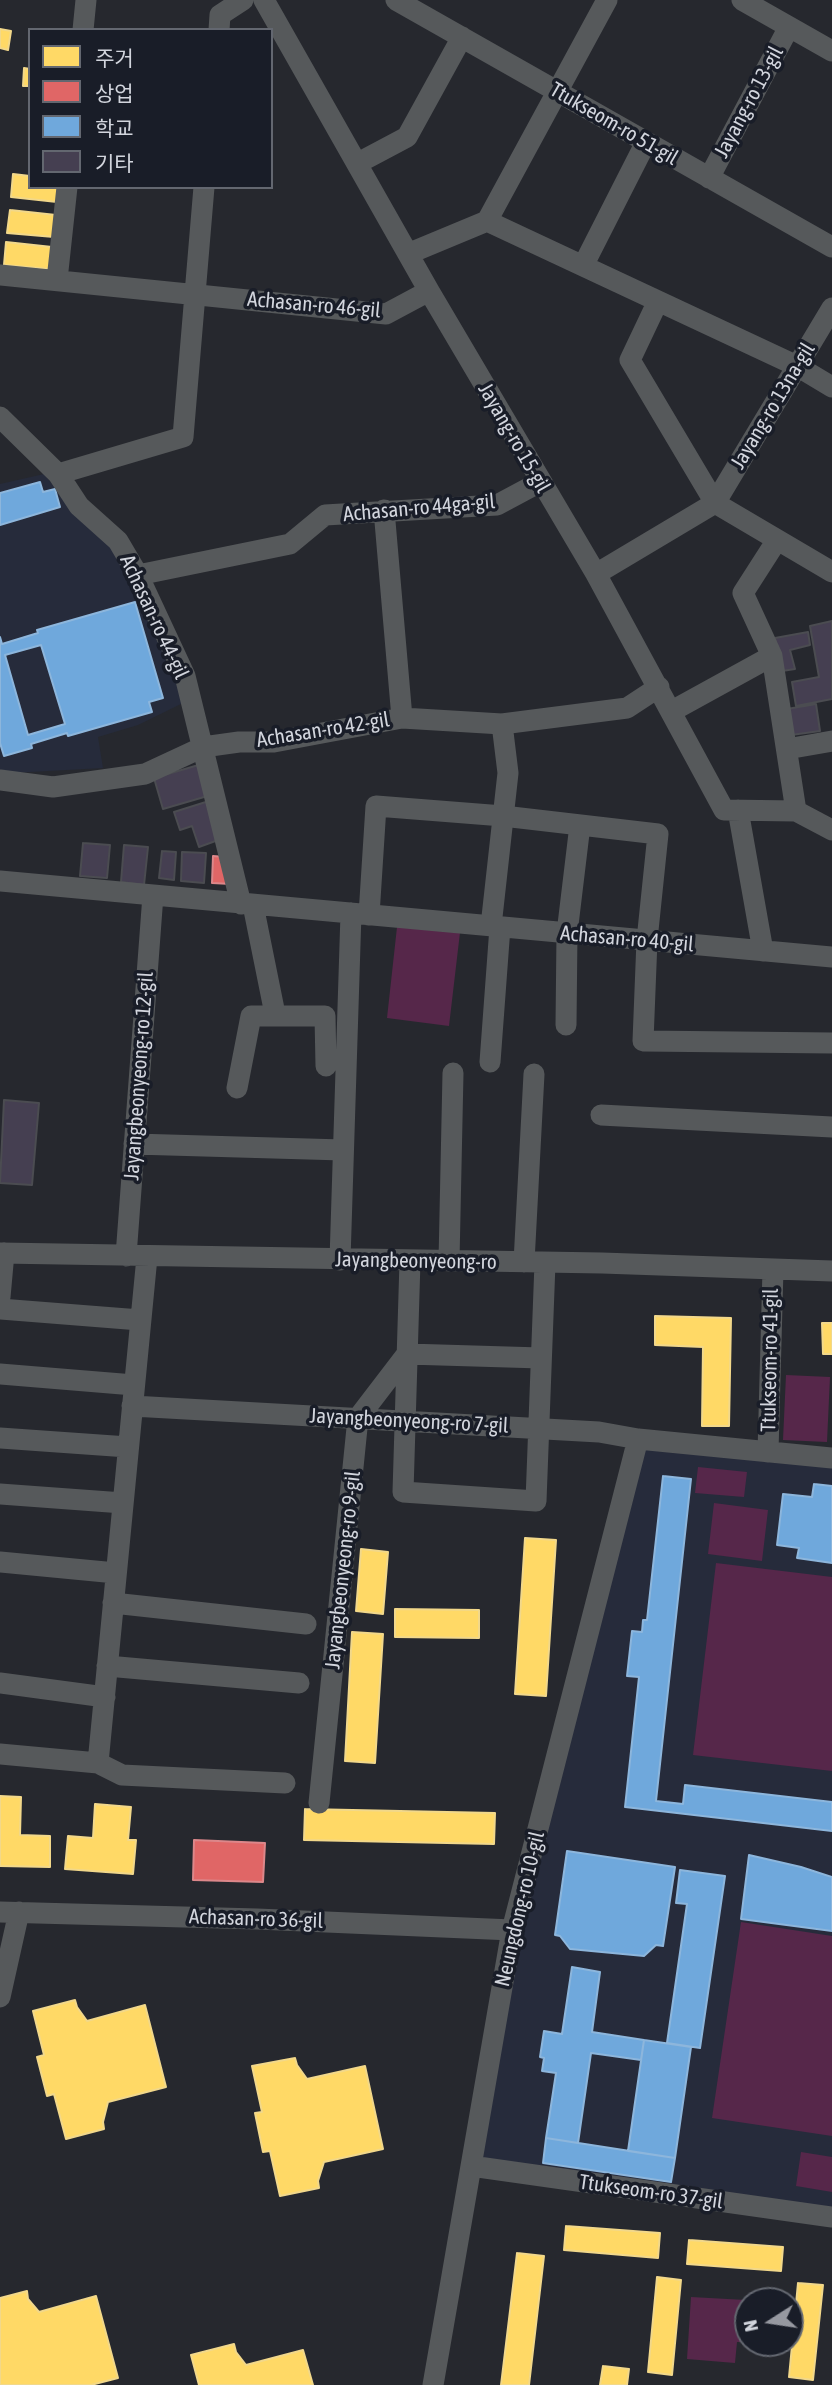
<!DOCTYPE html>
<html>
<head>
<meta charset="utf-8">
<style>
  body { margin:0 }
  #map { position:relative; width:832px; height:2385px; overflow:hidden; background:#26282e; font-family:"Asap Condensed","Noto Sans KR",sans-serif }
  canvas { display:block }
  .legend { position:absolute; left:28px; top:28px; width:245px; height:161px; box-sizing:border-box; background:#191d28; border:2px solid #636770; margin:0; padding:9px 12px; list-style:none; font-size:21px; color:#d2d5dd }
  .legend li { display:flex; align-items:center; gap:14px; height:35px }
  .legend b { width:35px; border:2px solid #636770 }
  .north { position:absolute; left:734px; top:2287px; width:70px; height:70px; box-sizing:border-box; background:#191d28; border:2px solid #636770; border-radius:50%; rotate:258deg; font-size:19px; font-weight:700; line-height:28px; text-align:center; color:#d2d5dd }
  .north::after { content:''; display:block; margin:auto; width:24px; height:32px; background:#9698a0; clip-path:polygon(50% 0,100% 100%,50% 72%,0 100%) }
</style>
</head>
<body>
<div id="map">
<canvas width="832" height="2385"></canvas>
<ul class="legend">
<li><b style="height:19px;background:#ffd966"></b>주거</li>
<li><b style="height:19px;background:#e06666"></b>상업</li>
<li><b style="height:19px;background:#6fa8dc"></b>학교</li>
<li><b style="height:19px;background:#453f51"></b>기타</li>
</ul>
<div class="north">N</div>
</div>
<script>
const ctx = document.querySelector('canvas').getContext('2d');
ctx.lineJoin = 'round';
function paint(path, color) { ctx.fillStyle = color; ctx.fill(path, 'evenodd'); }
const poly = rows => new Path2D(rows.map(r => 'M' + r).join(''));
function stroke(path, color, width, dash) { ctx.strokeStyle = color; ctx.lineWidth = width; ctx.lineCap = dash ? 'butt' : 'round'; ctx.setLineDash(dash || []); ctx.stroke(path); }
function label(font, color, halo, rows, align = 'center') {
  ctx.font = font + ' "Asap Condensed",sans-serif'; ctx.lineWidth = 7; ctx.setLineDash([]); ctx.textBaseline = 'middle'; ctx.strokeStyle = halo; ctx.fillStyle = color; for (const [text, x, y, turn = 0] of rows) {
    ctx.save(); ctx.translate(x, y); ctx.rotate((+turn || 0) * Math.PI / 180); ctx.textAlign = isNaN(turn) ? turn : align; if (halo) ctx.strokeText(text, 0, 0); ctx.fillText(text, 0, 0); ctx.restore();
  }
}
paint(poly([
  [44,474,82,520,114,545,131,573,185,702,138,725,98,737,103,768,12,773,0,771,0,484],
  [638,1439,832,1458,832,2217,471,2166,512,1930]
]), '#262b3b');
paint(poly([
  [398,918,461,924,449,1026,387,1018],
  [786,1375,830,1377,827,1442,783,1440],
  [698,1467,747,1472,744,1497,695,1493],
  [714,1503,768,1510,762,1561,708,1554],
  [716,1563,832,1577,832,1771,693,1755],
  [741,1922,832,1936,832,2136,712,2118],
  [801,2152,832,2157,832,2192,796,2186],
  [691,2297,764,2301,748,2301,748,2342,737,2342,735,2363,687,2359]
]), '#56274a');
const homes = poly([
  [0,29,11,31,8,50,0,48,0,29],
  [24,68,30,69,30,86,23,86,24,68],
  [13,174,30,176,30,187,58,187,57,202,11,197,13,174],
  [10,210,56,215,54,237,7,233,10,210],
  [6,242,52,247,50,269,4,265,6,242],
  [655,1316,731,1318,729,1426,702,1426,703,1347,655,1345,655,1316],
  [822,1323,832,1323,832,1354,823,1354,822,1323],
  [525,1538,556,1540,546,1696,515,1694,525,1538],
  [361,1549,388,1552,383,1614,356,1611,361,1549],
  [395,1609,479,1610,479,1638,395,1637,395,1609],
  [352,1632,383,1634,375,1763,345,1761,352,1632],
  [0,1796,21,1797,20,1835,50,1836,50,1867,0,1866,0,1796],
  [95,1804,131,1807,128,1840,136,1840,133,1874,65,1869,68,1836,93,1838,95,1804],
  [305,1809,495,1813,494,1844,304,1840,305,1809],
  [75,2000,77,2007,87,2021,145,2005,166,2087,108,2102,103,2122,104,2129,66,2139,54,2094,47,2096,37,2057,44,2055,33,2011,75,2000],
  [295,2058,297,2065,307,2079,365,2066,383,2149,324,2162,318,2181,319,2188,280,2196,270,2151,263,2152,255,2113,262,2112,252,2066,295,2058],
  [566,2226,660,2233,658,2258,564,2250,566,2226],
  [689,2240,783,2247,781,2271,687,2264,689,2240],
  [517,2253,544,2256,529,2385,501,2385,517,2253],
  [657,2277,681,2280,672,2375,648,2372,657,2277],
  [798,2283,823,2285,813,2380,789,2377,798,2283],
  [27,2291,28,2299,39,2312,96,2296,118,2378,91,2385,0,2385,0,2298,27,2291],
  [234,2344,236,2352,246,2365,303,2350,313,2385,199,2385,191,2355,234,2344],
  [603,2366,629,2369,627,2385,600,2385,603,2366]
]);
paint(homes, '#ffd966');
stroke(homes, '#f2d88a', 2);
const shops = poly([
  [213,856,225,857,231,884,212,883,213,856],
  [194,1840,265,1843,263,1882,193,1880,194,1840]
]);
paint(shops, '#e06666');
stroke(shops, '#dc878a', 2);
const schools = poly([
  [40,482,43,492,55,489,60,507,0,525,0,493,40,482],
  [135,602,163,698,149,702,152,712,68,736,67,733,31,744,32,748,4,756,0,743,0,637,2,644,38,633,37,630,135,602],
  [41,645,65,724,28,735,5,655,41,645],
  [663,1476,691,1479,656,1801,683,1804,685,1785,832,1802,832,1831,625,1807,639,1677,627,1676,632,1631,642,1632,643,1620,647,1620,663,1476],
  [814,1484,832,1486,832,1563,797,1558,799,1548,777,1545,783,1494,812,1497,814,1484],
  [567,1851,675,1867,663,1946,656,1945,644,1956,570,1949,560,1936,555,1935,567,1851],
  [749,1855,801,1867,832,1877,832,1931,741,1919,749,1855],
  [680,1870,725,1876,700,2048,667,2043,687,1904,676,1903,680,1870],
  [572,1967,600,1972,592,2032,644,2040,641,2060,591,2053,578,2143,546,2138,556,2073,542,2071,544,2058,540,2057,544,2031,562,2034,572,1967],
  [644,2040,691,2047,675,2158,628,2151,644,2040],
  [546,2138,675,2158,671,2182,543,2163,546,2138]
]);
paint(schools, '#6fa8dc');
stroke(schools, '#8db6dc', 2);
const building = poly([
  [832,621,832,699,796,706,792,682,819,677,810,626,832,621],
  [808,632,810,645,790,650,795,669,782,671,775,638,808,632],
  [816,704,820,731,791,735,787,709,816,704],
  [202,764,211,795,163,809,154,778,202,764],
  [209,801,221,839,199,847,192,826,180,830,174,812,209,801],
  [83,843,110,845,107,878,80,876,83,843],
  [124,845,148,847,144,885,121,882,124,845],
  [162,851,176,852,174,880,159,878,162,851],
  [182,852,206,853,204,883,181,881,182,852],
  [4,1100,39,1103,32,1185,0,1183,4,1100]
]);
paint(building, '#453f51');
stroke(building, '#4b4c51', 2);
stroke(poly([
  [264,0,429,291,596,574,724,810,796,811,832,830],
  [396,0,832,247],
  [742,0,832,51],
  [83,30,86,0],
  [219,30,220,15,243,0],
  [358,163,407,137,462,37],
  [709,178,789,27],
  [487,221,797,366,832,387],
  [410,253,487,221,607,0],
  [583,266,646,142],
  [0,275,386,314,429,291],
  [57,280,67,187],
  [658,301,630,360,715,503,832,572],
  [0,417,58,474,79,506,118,541,138,575,185,676,241,904],
  [58,474,183,437,204,187],
  [384,510,402,718],
  [777,540,743,593,772,656,796,811],
  [596,574,715,503,832,308],
  [138,575,290,544,325,515,497,505,540,482],
  [672,711,772,656],
  [787,749,832,741],
  [0,780,53,787,145,774,203,747,239,742,274,742,402,718,502,724,627,708,659,687],
  [738,810,763,951],
  [0,881,832,957],
  [253,905,275,1014],
  [369,915,376,806,503,816,658,834,647,940,643,1041,832,1043],
  [491,926,508,773,502,724],
  [566,1025,567,933,580,825],
  [490,1062,500,927],
  [237,1088,251,1016,325,1016,326,1066],
  [601,1115,832,1127],
  [134,1144,343,1150],
  [0,1253,602,1263,832,1271],
  [126,1256,153,895],
  [340,1260,351,913],
  [410,1261,403,1492,536,1501,545,1263],
  [449,1261,453,1073],
  [524,1262,534,1074],
  [0,1297,4,1253],
  [0,1309,140,1320],
  [0,1374,134,1385],
  [132,1406,599,1432,638,1439,832,1458],
  [0,1438,128,1447],
  [768,1452,773,1269],
  [0,1494,123,1503],
  [0,1562,116,1573],
  [113,1603,306,1624],
  [107,1666,299,1683],
  [0,1683,105,1697],
  [0,1754,98,1763,122,1775,285,1783],
  [98,1763,147,1257],
  [319,1803,358,1418,407,1354,541,1358],
  [0,1912,257,1919,512,1930],
  [0,1997,19,1912],
  [471,2166,832,2217],
  [433,2385,512,1930,638,1439]
]), '#56595b', 21);
label('21px', '#d2d5dd', '#191d28', [
  ["Jayang-ro 13-gil",749,102,-62],
  ["Ttukseom-ro 51-gil",614,124,30],
  ["Achasan-ro 46-gil",314,305,5],
  ["Jayang-ro 13na-gil",773,406,-59],
  ["Jayang-ro 15-gil",514,438,60],
  ["Achasan-ro 44ga-gil",419,508,-5],
  ["Achasan-ro 44-gil",154,617,65],
  ["Achasan-ro 42-gil",323,730,-9],
  ["Achasan-ro 40-gil",627,939,5],
  ["Jayangbeonyeong-ro 12-gil",139,1076,-86],
  ["Jayangbeonyeong-ro",416,1261,1],
  ["Ttukseom-ro 41-gil",770,1360,-89],
  ["Jayangbeonyeong-ro 7-gil",409,1421,3],
  ["Jayangbeonyeong-ro 9-gil",343,1570,-84],
  ["Neungdong-ro 10-gil",520,1909,-77],
  ["Achasan-ro 36-gil",256,1919,2],
  ["Ttukseom-ro 37-gil",651,2192,8]
]);
</script>
</body>
</html>
